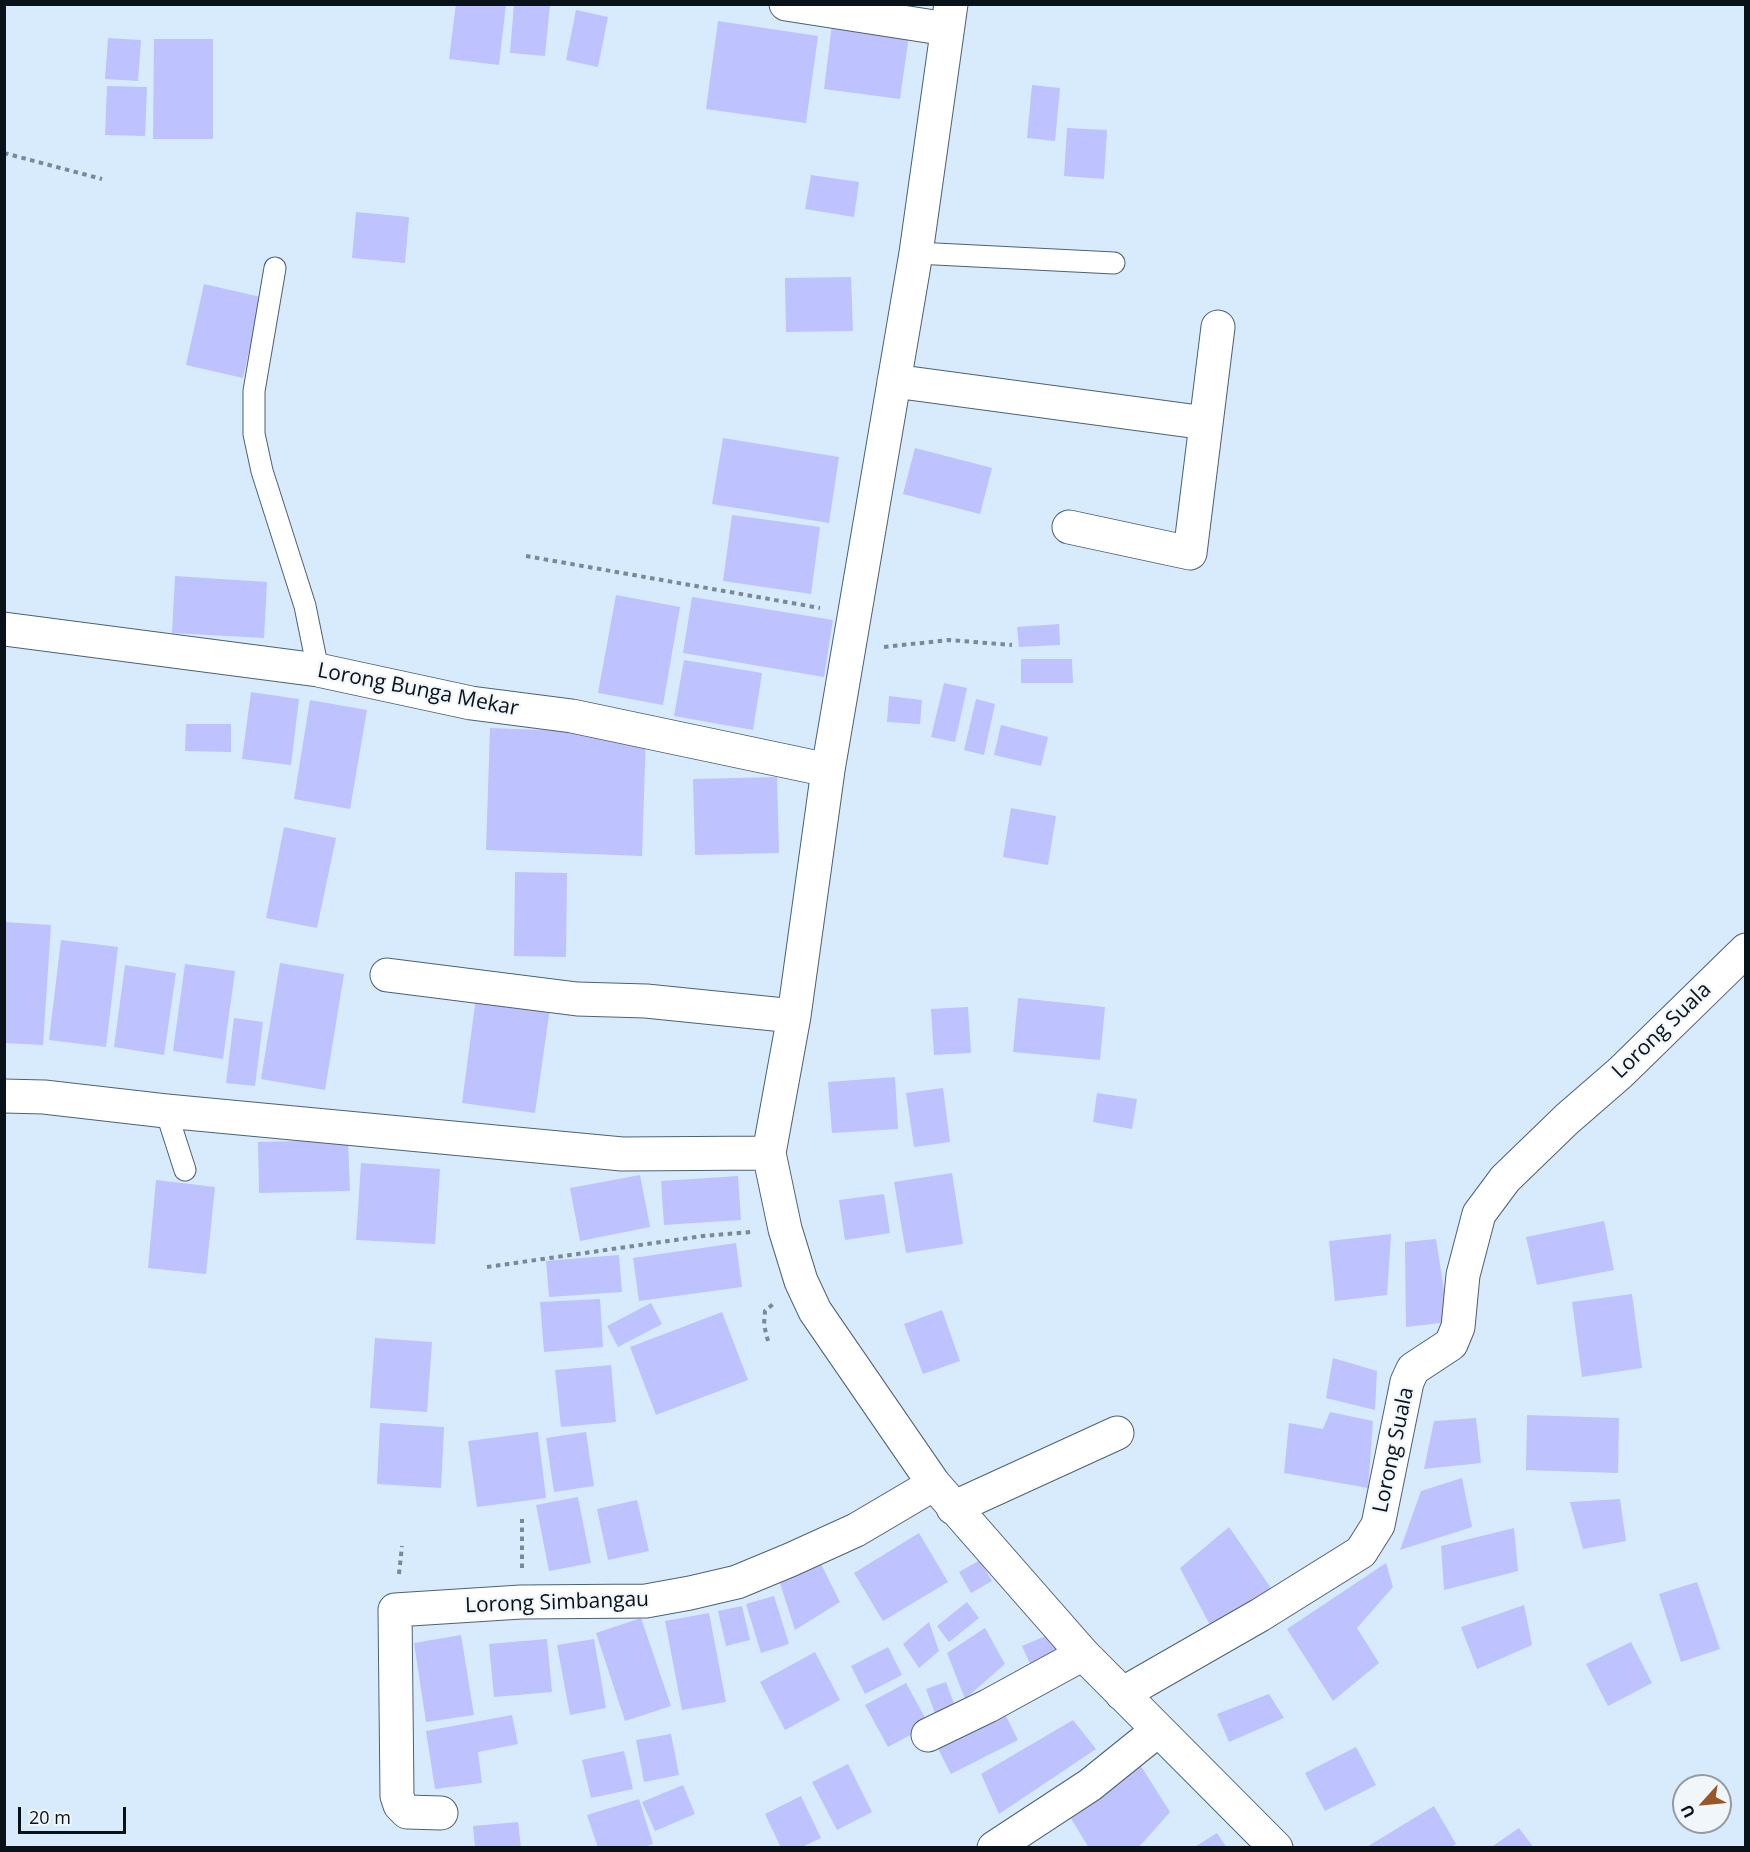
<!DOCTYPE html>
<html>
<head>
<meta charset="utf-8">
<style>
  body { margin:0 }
  #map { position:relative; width:1750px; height:1852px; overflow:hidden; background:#d8ebfd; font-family:"Open Sans",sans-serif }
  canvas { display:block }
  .frame { position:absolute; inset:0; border:6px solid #091119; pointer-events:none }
  .north { position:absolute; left:1672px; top:1774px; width:60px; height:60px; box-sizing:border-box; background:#f1f6fb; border:2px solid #949aa1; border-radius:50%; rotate:243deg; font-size:16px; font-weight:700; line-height:24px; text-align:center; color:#091119 }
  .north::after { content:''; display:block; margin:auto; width:21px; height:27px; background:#995627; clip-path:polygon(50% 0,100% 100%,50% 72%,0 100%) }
  .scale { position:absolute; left:18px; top:1807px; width:108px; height:27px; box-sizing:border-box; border:3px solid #091119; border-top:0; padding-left:8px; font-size:18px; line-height:21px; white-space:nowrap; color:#091119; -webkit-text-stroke:4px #f1f6fb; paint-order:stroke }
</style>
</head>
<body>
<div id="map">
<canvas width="1750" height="1852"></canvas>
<div class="frame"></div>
<div class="north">U</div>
<div class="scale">20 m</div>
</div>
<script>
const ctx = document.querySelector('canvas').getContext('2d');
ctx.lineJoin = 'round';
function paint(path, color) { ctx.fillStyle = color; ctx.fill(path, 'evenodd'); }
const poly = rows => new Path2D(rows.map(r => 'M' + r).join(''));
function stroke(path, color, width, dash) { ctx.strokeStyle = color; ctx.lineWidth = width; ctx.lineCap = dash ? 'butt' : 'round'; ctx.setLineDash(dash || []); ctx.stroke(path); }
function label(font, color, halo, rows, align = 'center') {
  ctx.font = font + ' "Open Sans",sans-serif'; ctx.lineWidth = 4.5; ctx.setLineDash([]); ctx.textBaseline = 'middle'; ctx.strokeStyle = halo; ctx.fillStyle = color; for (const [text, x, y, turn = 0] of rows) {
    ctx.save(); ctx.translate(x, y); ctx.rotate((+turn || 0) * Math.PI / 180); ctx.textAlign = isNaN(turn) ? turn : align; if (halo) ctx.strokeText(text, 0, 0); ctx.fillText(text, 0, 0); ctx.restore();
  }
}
paint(poly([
  [456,4,506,4,499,65,449,59],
  [514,4,550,4,545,56,510,53],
  [576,10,608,17,598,67,566,60],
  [718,21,818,36,806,123,706,109],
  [832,24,909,35,900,99,824,89],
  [108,38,141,40,138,81,105,79],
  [154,39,213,39,213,139,153,139],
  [1032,85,1060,88,1055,141,1027,138],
  [107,86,147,87,145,136,105,135],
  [1067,128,1107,130,1104,179,1064,176],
  [811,175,859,182,854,217,805,209],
  [356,212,409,217,405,263,352,258],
  [851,277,853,331,786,332,785,278],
  [204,284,261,297,243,378,186,365],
  [723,438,839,457,829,523,712,504],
  [915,448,992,468,980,514,903,494],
  [732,515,820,527,811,594,723,581],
  [175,576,267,582,264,638,172,633],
  [616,595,680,607,663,705,598,693],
  [692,597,833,620,824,677,683,653],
  [1059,624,1060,645,1019,647,1017,627],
  [1021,659,1072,659,1073,683,1021,683],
  [684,660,762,673,753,730,674,716],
  [944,683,967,688,955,742,931,737],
  [251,692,299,699,291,765,242,759],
  [889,696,922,700,920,724,887,722],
  [976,699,995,704,984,755,964,750],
  [310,700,367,710,350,809,294,799],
  [186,724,231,724,231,752,185,751],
  [1001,725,1048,737,1041,766,994,755],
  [490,728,646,734,642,856,486,850],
  [777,777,779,853,695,855,693,779],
  [1011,808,1056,816,1048,865,1003,857],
  [284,827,336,838,317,928,266,918],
  [515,872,567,873,566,957,514,956],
  [4,922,51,925,43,1045,4,1043],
  [61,940,118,947,106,1047,49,1040],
  [280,963,344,974,325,1090,261,1079],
  [185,964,235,971,223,1059,173,1051],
  [125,965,176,973,164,1055,114,1047],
  [476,997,550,1008,535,1113,462,1103],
  [1018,998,1105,1007,1100,1060,1013,1052],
  [968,1007,971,1053,934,1055,931,1009],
  [234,1018,263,1022,255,1086,226,1083],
  [895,1077,898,1129,832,1133,828,1082],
  [943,1088,950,1142,914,1147,906,1093],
  [1097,1093,1137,1099,1132,1129,1093,1122],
  [348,1140,350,1191,259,1193,258,1142],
  [361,1163,440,1169,435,1244,356,1240],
  [952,1173,963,1244,906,1253,894,1182],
  [640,1175,650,1227,580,1241,570,1188],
  [738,1176,741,1220,664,1225,661,1181],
  [156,1180,215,1187,206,1274,148,1268],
  [884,1194,890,1233,845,1240,839,1200],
  [1604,1221,1614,1270,1537,1285,1526,1237],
  [1391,1234,1387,1295,1335,1301,1329,1241],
  [1436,1239,1449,1322,1406,1327,1405,1242],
  [736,1243,742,1287,639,1301,633,1258],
  [619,1255,622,1292,549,1297,546,1261],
  [1632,1294,1642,1368,1582,1377,1572,1302],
  [600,1299,603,1347,544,1352,540,1302],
  [651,1303,662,1324,618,1347,607,1326],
  [942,1310,960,1361,923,1374,904,1324],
  [722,1312,748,1380,656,1415,630,1347],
  [375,1338,432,1342,427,1412,370,1408],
  [1333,1358,1377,1371,1375,1410,1326,1398],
  [611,1365,616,1422,561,1427,555,1370],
  [1330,1412,1373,1421,1368,1488,1284,1473,1289,1423,1323,1429],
  [1527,1415,1619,1418,1618,1473,1526,1470],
  [1476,1418,1481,1463,1424,1469,1434,1421],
  [380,1423,444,1427,441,1488,377,1484],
  [538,1432,546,1498,477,1507,468,1441],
  [586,1432,594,1486,554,1492,546,1438],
  [1462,1478,1472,1527,1400,1550,1421,1491],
  [578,1497,591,1563,549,1571,536,1505],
  [1620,1499,1626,1541,1583,1549,1570,1502],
  [637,1500,649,1551,608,1560,597,1509],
  [1229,1527,1273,1591,1210,1625,1180,1568],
  [1514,1528,1518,1571,1444,1590,1441,1546],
  [919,1533,948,1582,883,1621,854,1573],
  [818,1558,840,1602,795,1630,780,1583],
  [980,1560,992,1581,971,1593,959,1572],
  [1386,1563,1393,1587,1357,1628,1379,1663,1333,1701,1287,1629],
  [1697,1582,1720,1649,1681,1662,1659,1594],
  [774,1596,789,1644,761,1653,746,1604],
  [967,1602,979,1618,949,1642,937,1626],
  [1524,1605,1532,1645,1477,1669,1461,1627],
  [742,1606,750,1640,726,1646,718,1611],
  [709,1613,726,1702,682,1710,665,1621],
  [641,1618,671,1706,625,1721,596,1633],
  [929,1622,939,1651,919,1668,903,1644],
  [985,1628,1005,1664,965,1699,947,1653],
  [1055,1632,1064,1652,1031,1666,1022,1646],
  [461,1635,474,1715,426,1722,414,1643],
  [547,1639,552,1692,494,1697,489,1644],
  [594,1639,606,1708,570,1715,557,1645],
  [1631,1642,1652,1683,1608,1706,1586,1664],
  [888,1647,902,1675,865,1694,851,1666],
  [815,1652,840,1700,785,1730,760,1682],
  [946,1682,956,1709,936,1716,926,1689],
  [906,1683,929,1725,888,1747,865,1705],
  [1269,1694,1284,1718,1229,1742,1217,1714],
  [1003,1710,1018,1740,951,1774,936,1745],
  [512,1715,518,1744,478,1752,482,1783,435,1789,426,1731],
  [1073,1720,1096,1749,999,1814,981,1774],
  [671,1734,679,1775,644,1782,636,1740],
  [1356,1747,1376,1785,1325,1811,1305,1773],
  [624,1751,633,1789,591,1798,582,1760],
  [1139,1763,1170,1812,1138,1848,1089,1848,1070,1817],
  [848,1764,872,1812,837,1830,812,1782],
  [683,1785,695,1814,655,1831,642,1802],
  [801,1796,821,1838,800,1848,781,1848,765,1814],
  [639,1799,653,1844,641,1848,598,1848,587,1815],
  [1434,1806,1456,1844,1449,1848,1365,1848],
  [518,1822,521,1848,475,1848,473,1826],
  [1519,1828,1534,1848,1490,1848],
  [1217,1833,1227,1848,1193,1848]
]), '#bec2fe');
const service = poly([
  [916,253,1114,263],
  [275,268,254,391,254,434,262,471,305,606,318,670],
  [166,1111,185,1170]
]);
const minor = poly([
  [786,4,947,29],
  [951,4,916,253,828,770,794,1016,769,1153,785,1229,801,1281,815,1311,934,1484,1083,1654,1276,1848],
  [894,381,1206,423],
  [1069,527,1190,553,1218,327],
  [4,629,318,670,471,703,572,716,828,770],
  [387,975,577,999,646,1001,794,1016],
  [4,1096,44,1097,166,1111,622,1154,769,1153],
  [953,1508,1117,1433],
  [1122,1694,1260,1615,1361,1552,1378,1525,1407,1382,1413,1369,1451,1344,1458,1327,1463,1275,1479,1214,1505,1179,1567,1119,1620,1073,1746,950],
  [928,1735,988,1706,1083,1654],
  [441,1813,407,1812,400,1805,397,1796,395,1610,521,1602,646,1601,690,1593,737,1582,790,1560,856,1530,934,1484],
  [994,1848,1090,1785,1157,1731]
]);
stroke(service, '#4d6175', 23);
stroke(minor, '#4d6175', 35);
stroke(poly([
  [4,153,102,179],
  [526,556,820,608],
  [884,647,949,640,1012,645],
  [487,1267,703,1236,751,1232],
  [768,1341,764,1325,765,1311,773,1304],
  [522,1568,522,1519],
  [399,1574,402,1546]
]), '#7b8997', 4, [4.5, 4.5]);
stroke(service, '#fff', 21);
stroke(minor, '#fff', 33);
label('21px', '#091119', '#f1f6fb', [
  ["Lorong Bunga Mekar",418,690,11],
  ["Lorong Suala",1662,1031,-44],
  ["Lorong Suala",1394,1450,-78],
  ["Lorong Simbangau",557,1603,-2]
]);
</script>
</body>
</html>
